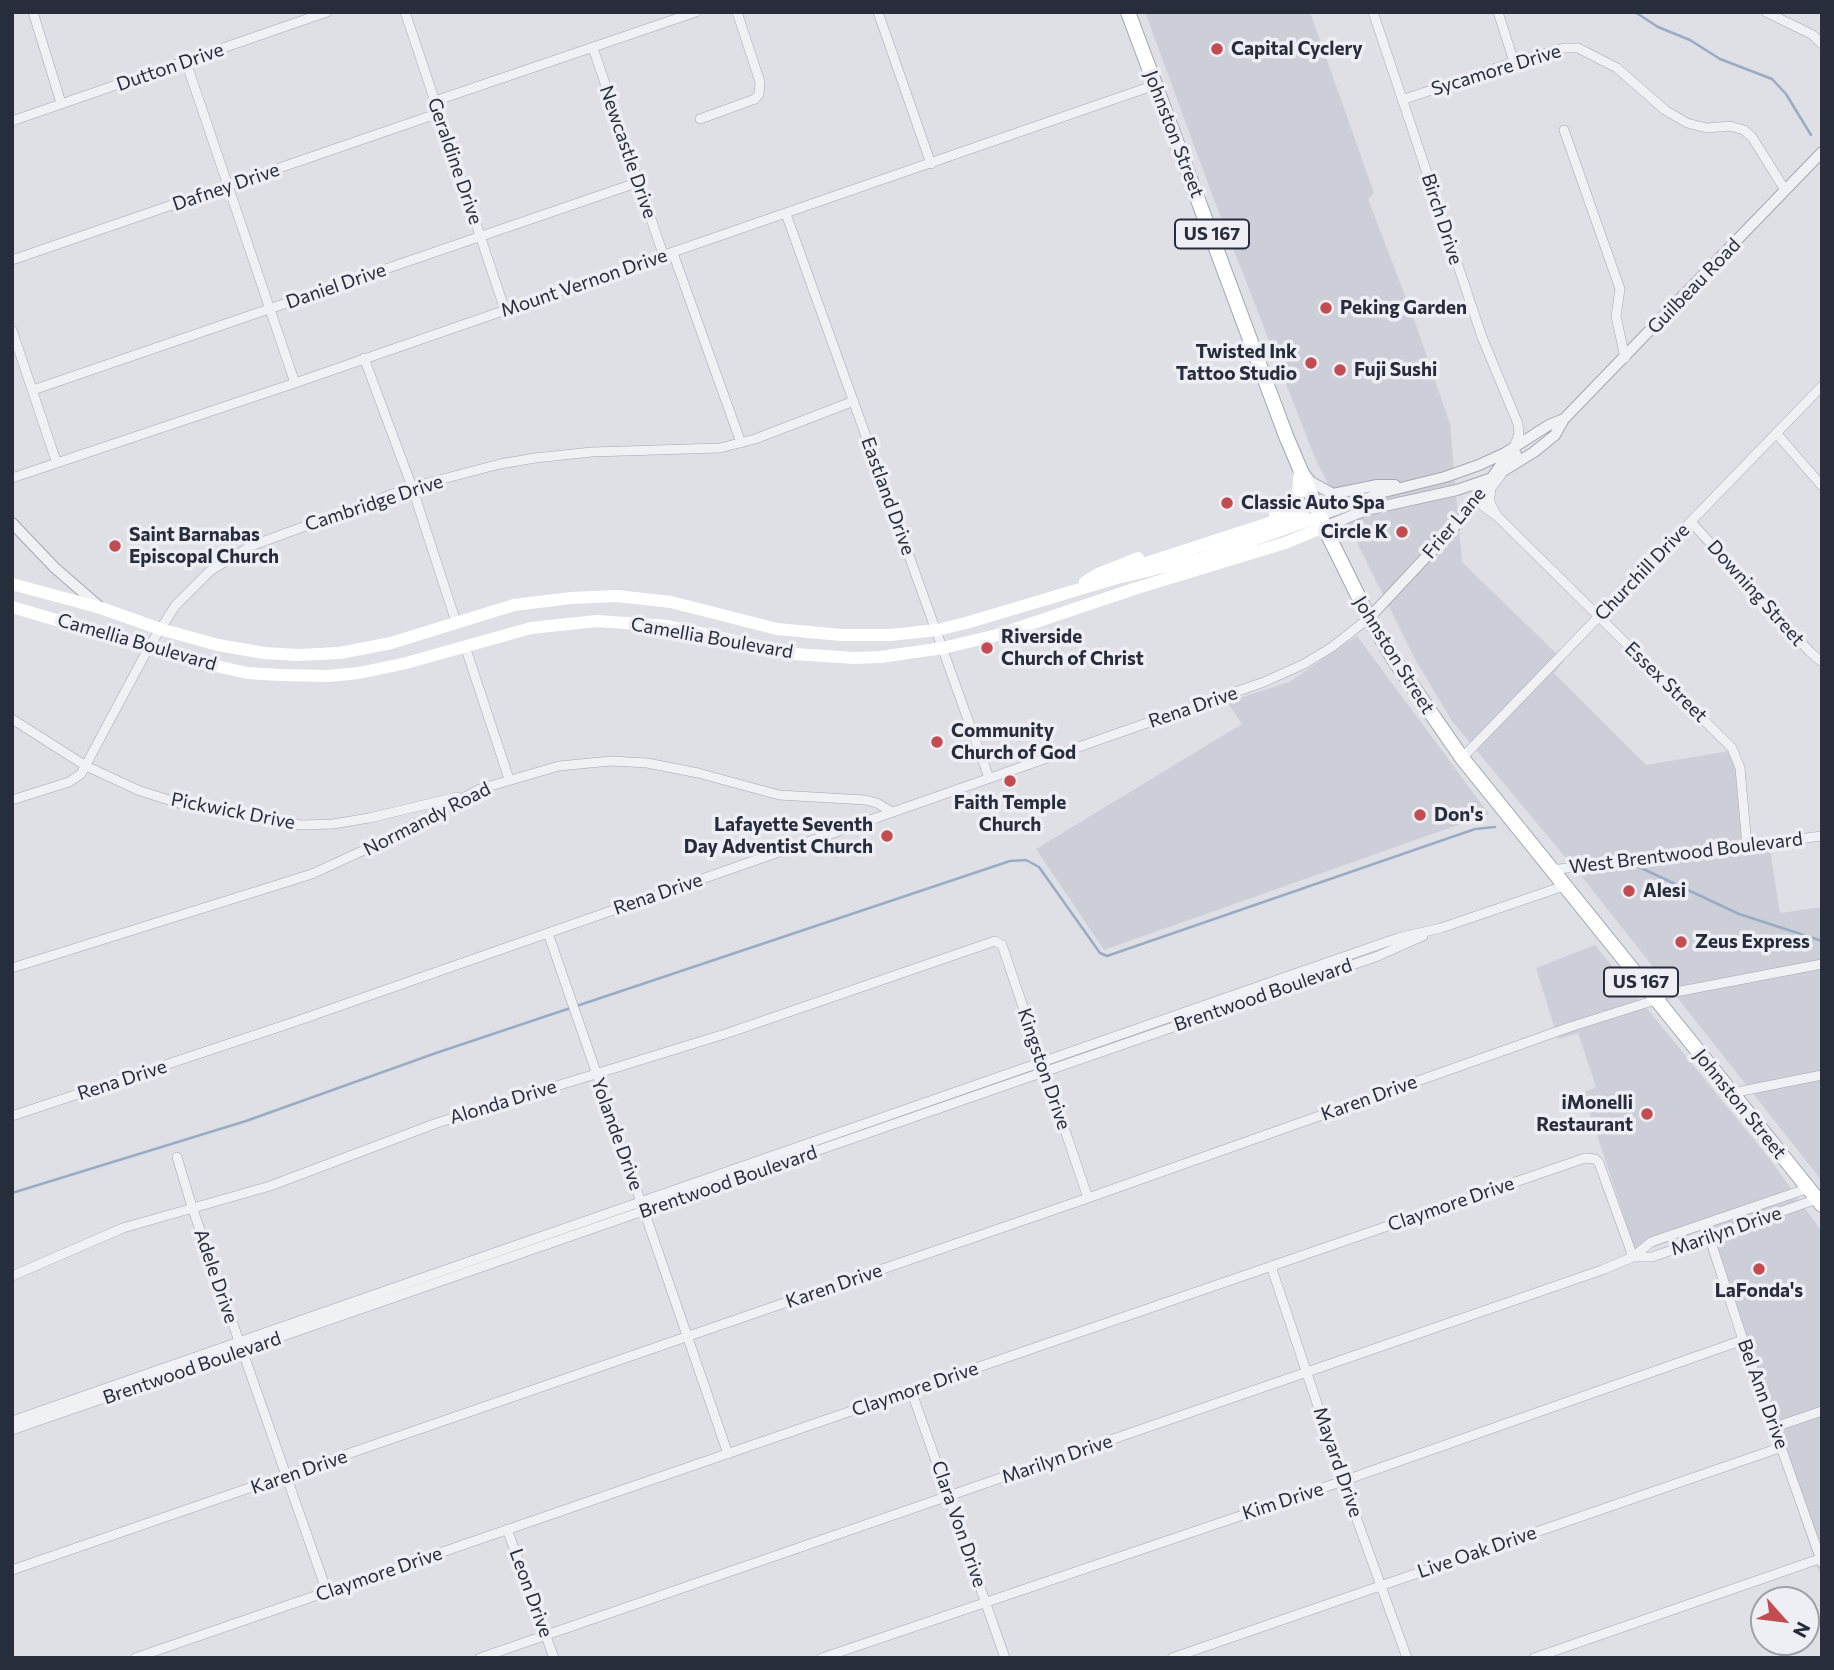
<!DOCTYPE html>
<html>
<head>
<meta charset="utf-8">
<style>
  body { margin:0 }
  #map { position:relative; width:1834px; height:1670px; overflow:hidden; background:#dee0e6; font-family:Commissioner,sans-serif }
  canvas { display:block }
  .frame { position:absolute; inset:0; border:14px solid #282d3c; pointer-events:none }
  .north { position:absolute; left:1750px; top:1586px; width:70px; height:70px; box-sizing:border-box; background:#edeff4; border:2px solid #9ea1aa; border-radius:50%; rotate:118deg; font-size:19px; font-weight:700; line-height:28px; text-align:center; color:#282d3c }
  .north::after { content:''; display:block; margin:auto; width:24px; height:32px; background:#c34c50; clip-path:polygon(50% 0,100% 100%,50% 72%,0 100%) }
</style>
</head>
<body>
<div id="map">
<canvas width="1834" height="1670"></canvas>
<div class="frame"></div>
<div class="north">N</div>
</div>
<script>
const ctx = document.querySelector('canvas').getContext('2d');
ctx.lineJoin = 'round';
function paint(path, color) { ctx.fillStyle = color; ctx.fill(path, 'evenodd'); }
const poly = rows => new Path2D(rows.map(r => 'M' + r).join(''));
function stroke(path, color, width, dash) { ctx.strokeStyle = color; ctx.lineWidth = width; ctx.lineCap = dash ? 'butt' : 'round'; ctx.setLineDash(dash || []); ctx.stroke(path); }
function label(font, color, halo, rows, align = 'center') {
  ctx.font = font + ' Commissioner,sans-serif'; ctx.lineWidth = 7; ctx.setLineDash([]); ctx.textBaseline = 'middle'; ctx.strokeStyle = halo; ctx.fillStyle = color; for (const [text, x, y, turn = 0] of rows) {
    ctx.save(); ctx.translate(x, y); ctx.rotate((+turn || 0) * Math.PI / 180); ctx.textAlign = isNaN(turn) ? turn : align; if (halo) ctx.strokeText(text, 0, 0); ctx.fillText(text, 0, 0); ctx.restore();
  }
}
paint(poly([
  [1145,12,1310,12,1374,193,1368,199,1414,319,1450,424,1462,562,1564,661,1554,673,1646,765,1729,751,1735,763,1742,846,1769,843,1780,913,1822,907,1822,1181,1590,887,1452,721,1415,659,1315,458,1213,197],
  [1357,636,1489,814,1104,950,1036,849,1242,724,1227,702,1289,682],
  [1595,945,1769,1158,1822,1232,1822,1580,1701,1231,1636,1253,1583,1093,1596,1087,1578,1033,1558,1039,1536,968]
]), '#cccfd8');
stroke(poly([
  [1635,12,1658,27,1690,40,1720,59,1772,79,1786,94,1811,135],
  [1639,867,1739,914,1822,941],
  [12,1193,246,1121,436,1053,1010,861,1026,860,1039,867,1100,953,1107,956,1475,829,1495,827]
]), '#9babc4', 2.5);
const minor = poly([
  [33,12,61,103],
  [405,12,505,310],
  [878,12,931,164],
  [1373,12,1482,337,1518,424,1519,434,1514,447],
  [1498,12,1514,62],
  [1766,12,1813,35,1822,44],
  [593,48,664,257],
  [186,62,295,383],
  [1402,100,1514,62,1564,48,1578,48,1617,68,1665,110,1687,123,1707,128,1730,126,1744,130,1752,137,1785,190],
  [435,101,696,12],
  [700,119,755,99,759,94,760,82,737,12],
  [12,121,327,12],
  [1564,130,1620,289,1616,316,1625,358],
  [786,214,989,778],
  [673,253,741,443],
  [12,260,439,113],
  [12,330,56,461],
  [364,358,412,487,456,622],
  [33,390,639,182],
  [1776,433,1822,486],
  [12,478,295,383,1155,85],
  [1480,495,1483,506,1498,517,1732,748,1740,768,1747,846],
  [1497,516,1490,503,1490,496,1491,488,1501,475],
  [1691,522,1810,652,1822,662],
  [465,646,509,779],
  [12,719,86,766,140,791,182,804,242,817,301,825,333,824,369,818,457,797],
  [1462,758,1822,386],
  [12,800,69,782,81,774,149,647,175,606,210,571,251,546,412,487,500,464,535,458,592,452,720,448,755,439,854,401],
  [1551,870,1822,836],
  [548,933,728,1454],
  [12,968,312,874,373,846,480,789,559,766,611,761,647,763,698,773,779,795,865,800,877,803,892,812],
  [1732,1093,1822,1075],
  [12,1116,294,1022,1264,682,1304,664,1332,647,1369,618],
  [177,1157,192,1207,327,1592],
  [1705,1224,1743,1340,1822,1563],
  [1271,1266,1343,1481,1407,1658],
  [12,1276,123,1228,270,1186,437,1123,728,1033,995,941,1002,945,1088,1198],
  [911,1390,1005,1658],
  [12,1421,1277,980,1398,938,1441,928,1564,886],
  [1775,1427,1822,1411],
  [12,1430,1378,956,1423,936],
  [507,1529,554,1658],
  [12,1570,1088,1198,1570,1027,1649,1002,1660,995,1822,964],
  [135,1658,1585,1158,1595,1159,1599,1163,1633,1257,1652,1257,1817,1199],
  [480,1658,1602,1270,1633,1257,1651,1242,1809,1188],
  [822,1658,1343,1481,1743,1340],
  [1172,1658,1782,1447],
  [1534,1658,1822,1558]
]);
const tertiary = poly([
  [1304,473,1311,482,1333,494,1377,485,1395,485],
  [1320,516,1384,492,1445,477,1479,465,1505,453,1549,425,1564,419],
  [12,523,55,568,101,608],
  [1324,527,1366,510,1457,490,1492,478,1534,452,1555,435,1564,419,1822,152],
  [1369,618,1468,512,1502,463,1516,454]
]);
const primary = poly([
  [1128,12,1286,436,1329,537,1369,618,1393,658,1462,758,1822,1205]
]);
stroke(minor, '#a4a7b0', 10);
stroke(tertiary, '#a4a7b0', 12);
stroke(primary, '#9ea4b1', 16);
stroke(minor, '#f0f1f5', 9);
stroke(tertiary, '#f0f1f5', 10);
stroke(poly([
  [1275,514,1287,510,1294,504,1298,495,1300,468],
  [1131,568,1291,516,1300,513,1313,500],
  [1085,582,1098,574,1138,558],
  [12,584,101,608,160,629,218,645,264,653,298,655,340,653,391,643,514,605,571,598,617,596,671,602,777,629,841,635,890,635,937,630,966,623,1117,578,1202,558,1320,516],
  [12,607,199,662,247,673,280,675,328,676,359,673,406,663,531,628,597,621,668,626,794,654,855,658,880,657,943,648,997,635,1137,588,1285,543,1324,527]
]), '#fff', 12);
stroke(primary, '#fff', 14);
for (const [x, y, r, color] of [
  [1217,49,7,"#c34c50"],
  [1326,308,7,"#c34c50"],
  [1311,363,7,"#c34c50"],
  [1340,370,7,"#c34c50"],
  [1227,503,7,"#c34c50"],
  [1402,532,7,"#c34c50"],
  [115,546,7,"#c34c50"],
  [987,648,7,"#c34c50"],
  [937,742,7,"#c34c50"],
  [1010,781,7,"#c34c50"],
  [1420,815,7,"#c34c50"],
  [887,836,7,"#c34c50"],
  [1629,891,7,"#c34c50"],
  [1681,942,7,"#c34c50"],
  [1647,1114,7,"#c34c50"],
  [1759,1269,7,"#c34c50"]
]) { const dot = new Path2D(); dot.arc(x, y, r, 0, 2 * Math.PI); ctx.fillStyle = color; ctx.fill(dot); stroke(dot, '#edeff4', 2.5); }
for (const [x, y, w] of [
  [1212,234,74],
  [1641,982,74]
]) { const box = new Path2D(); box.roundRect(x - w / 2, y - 14.5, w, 29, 5); ctx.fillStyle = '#edeff4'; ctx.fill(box); stroke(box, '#282d3c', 2); }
label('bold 18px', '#282d3c', null, [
  ["US 167",1212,234],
  ["US 167",1641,982]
]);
label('bold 19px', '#282d3c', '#edeff4', [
  ["Capital Cyclery",1231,49],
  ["Peking Garden",1340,308],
  ["Twisted Ink",1297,352,"right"],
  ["Tattoo Studio",1297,374,"right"],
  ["Fuji Sushi",1354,370],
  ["Classic Auto Spa",1241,503],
  ["Circle K",1388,532,"right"],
  ["Saint Barnabas",129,535],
  ["Episcopal Church",129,557],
  ["Riverside",1001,637],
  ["Church of Christ",1001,659],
  ["Community",951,731],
  ["Church of God",951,753],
  ["Faith Temple",1010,803,"center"],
  ["Church",1010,825,"center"],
  ["Don's",1434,815],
  ["Lafayette Seventh",873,825,"right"],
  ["Day Adventist Church",873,847,"right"],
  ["Alesi",1643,891],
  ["Zeus Express",1695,942],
  ["iMonelli",1633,1103,"right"],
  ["Restaurant",1633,1125,"right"],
  ["LaFonda's",1759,1291,"center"]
], 'left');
label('19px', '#282d3c', '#edeff4', [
  ["Dutton Drive",170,67,-19],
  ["Sycamore Drive",1496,70,-17],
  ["Johnston Street",1174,134,69],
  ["Newcastle Drive",628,152,71],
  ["Geraldine Drive",455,161,71],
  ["Dafney Drive",226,187,-19],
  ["Birch Drive",1442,219,72],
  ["Mount Vernon Drive",584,283,-19],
  ["Daniel Drive",336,286,-19],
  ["Guilbeau Road",1694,286,-46],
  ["Eastland Drive",888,496,70],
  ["Cambridge Drive",374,503,-18],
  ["Frier Lane",1454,523,-50],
  ["Churchill Drive",1642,572,-46],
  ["Downing Street",1756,593,48],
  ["Camellia Boulevard",712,638,10],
  ["Camellia Boulevard",137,642,16],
  ["Johnston Street",1394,655,58],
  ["Essex Street",1666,682,44],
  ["Rena Drive",1193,707,-19],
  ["Pickwick Drive",233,811,11],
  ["Normandy Road",427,819,-27],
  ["West Brentwood Boulevard",1686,853,-7],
  ["Rena Drive",658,894,-19],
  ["Brentwood Boulevard",1263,995,-19],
  ["Kingston Drive",1044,1069,71],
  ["Rena Drive",122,1080,-18],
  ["Karen Drive",1369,1098,-20],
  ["Alonda Drive",503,1102,-17],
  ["Johnston Street",1740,1104,51],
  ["Yolande Drive",617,1134,70],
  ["Brentwood Boulevard",728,1182,-19],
  ["Claymore Drive",1451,1204,-19],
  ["Marilyn Drive",1726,1231,-19],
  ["Adele Drive",216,1276,71],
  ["Karen Drive",834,1286,-19],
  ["Brentwood Boulevard",192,1368,-19],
  ["Claymore Drive",915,1389,-19],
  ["Bel Ann Drive",1763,1394,70],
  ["Marilyn Drive",1057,1459,-19],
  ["Mayard Drive",1338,1462,71],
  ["Karen Drive",299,1472,-19],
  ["Kim Drive",1283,1501,-18],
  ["Clara Von Drive",959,1524,71],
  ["Live Oak Drive",1477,1552,-19],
  ["Claymore Drive",379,1574,-19],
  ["Leon Drive",531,1593,70]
]);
</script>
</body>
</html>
